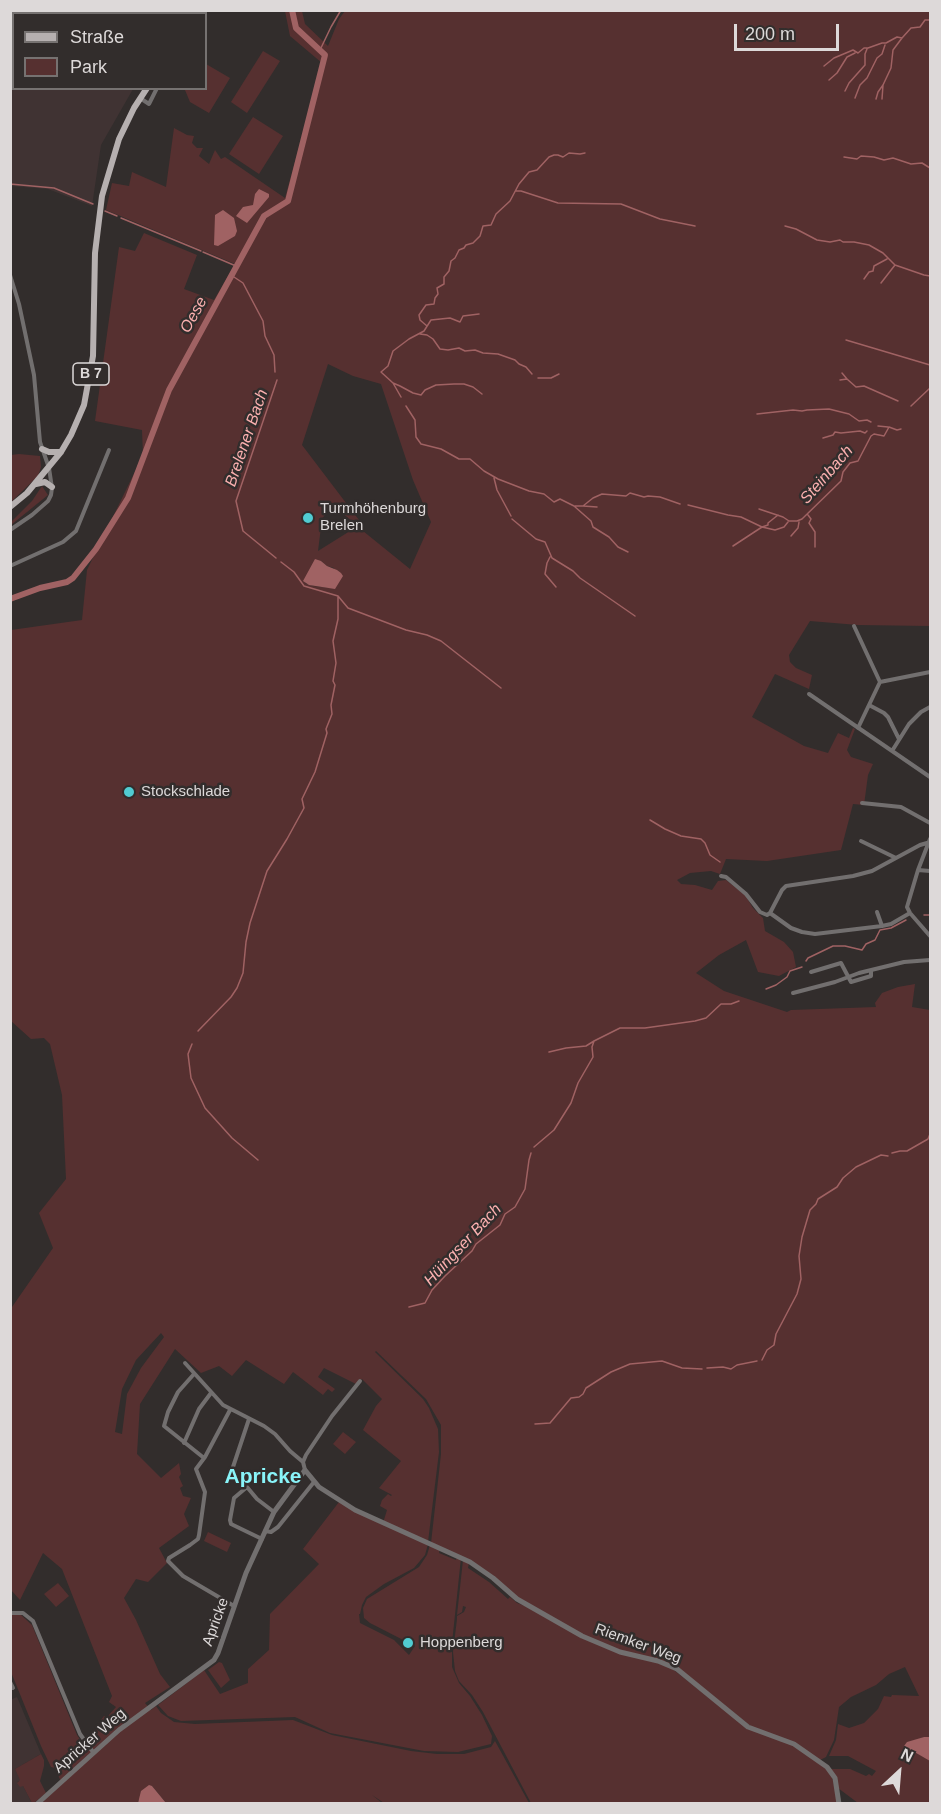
<!DOCTYPE html>
<html>
<head>
<meta charset="utf-8">
<style>
  body { margin:0 }
  #map { position:relative; width:941px; height:1814px; overflow:hidden; background:#322d2c; font-family:Arial,sans-serif }
  canvas { display:block }
  .frame { position:absolute; inset:0; border:12px solid #ddd9d9; pointer-events:none }
  .legend { position:absolute; left:12px; top:12px; width:195px; height:78px; box-sizing:border-box; background:#322d2c; border:2px solid #767271; margin:0; padding:8px 10px; list-style:none; font-size:18px; color:#ddd9d9 }
  .legend li { display:flex; align-items:center; gap:12px; height:30px }
  .legend b { width:30px; border:2px solid #767271 }
  .north { position:absolute; left:869px; top:1742px; width:60px; height:60px; -webkit-text-stroke:4px #322d2c; paint-order:stroke; rotate:26deg; font-size:16px; font-weight:700; line-height:24px; text-align:center; color:#ddd9d9 }
  .north::after { content:''; display:block; margin:auto; width:21px; height:27px; background:#ddd9d9; clip-path:polygon(50% 0,100% 100%,50% 72%,0 100%) }
  .scale { position:absolute; left:734px; top:24px; width:105px; height:27px; box-sizing:border-box; border:3px solid #ddd9d9; border-top:0; padding-left:8px; font-size:18px; line-height:21px; white-space:nowrap; color:#ddd9d9; -webkit-text-stroke:4px #322d2c; paint-order:stroke }
</style>
</head>
<body>
<div id="map">
<canvas width="941" height="1814"></canvas>
<div class="frame"></div>
<ul class="legend">
<li><b style="height:8px;background:#b6b0b0"></b>Straße</li>
<li><b style="height:16px;background:#563030"></b>Park</li>
</ul>
<div class="north">N</div>
<div class="scale">200 m</div>
</div>
<script>
const ctx = document.querySelector('canvas').getContext('2d');
ctx.lineJoin = 'round';
function paint(path, color) { ctx.fillStyle = color; ctx.fill(path, 'evenodd'); }
const poly = rows => new Path2D(rows.map(r => 'M' + r).join(''));
function stroke(path, color, width, dash) { ctx.strokeStyle = color; ctx.lineWidth = width; ctx.lineCap = dash ? 'butt' : 'round'; ctx.setLineDash(dash || []); ctx.stroke(path); }
function label(font, color, halo, rows, align = 'center') {
  ctx.font = font + ' Arial,sans-serif'; ctx.lineWidth = 5; ctx.setLineDash([]); ctx.textBaseline = 'middle'; ctx.strokeStyle = halo; ctx.fillStyle = color; for (const [text, x, y, turn = 0] of rows) {
    ctx.save(); ctx.translate(x, y); ctx.rotate((+turn || 0) * Math.PI / 180); ctx.textAlign = isNaN(turn) ? turn : align; if (halo) ctx.strokeText(text, 0, 0); ctx.fillText(text, 0, 0); ctx.restore();
  }
}
paint(poly([
  [10,11,176,11,175,14,14,14,14,88,133,89,101,145,92,206,48,189,11,186],
  [17,1697,41,1754,15,1769,21,1780,17,1782,23,1786,32,1803,11,1803,10,1700]
]), '#403333');
paint(poly([
  [285,11,302,11,305,24,328,46,339,19,345,11,930,11,930,626,858,625,810,621,789,655,790,662,796,668,812,675,809,689,775,674,752,717,804,746,828,753,838,733,849,738,853,728,855,729,847,750,851,757,873,764,868,775,864,805,853,804,841,850,767,861,726,859,720,874,711,871,690,873,677,880,681,884,695,885,712,890,718,881,726,880,745,895,753,908,763,918,765,931,784,942,793,952,796,967,779,976,758,972,746,940,719,955,696,973,724,991,787,1012,791,1010,876,1007,875,1003,882,993,898,987,915,984,912,1007,930,1010,930,1737,924,1737,904,1746,930,1760,930,1803,858,1803,838,1788,831,1769,850,1769,866,1776,869,1774,872,1776,876,1771,848,1756,829,1756,836,1740,838,1724,849,1728,864,1723,878,1709,884,1696,891,1697,892,1695,919,1696,905,1667,889,1674,876,1685,851,1697,839,1707,834,1740,826,1757,820,1760,803,1749,753,1728,678,1668,598,1643,519,1599,483,1569,431,1543,441,1454,441,1425,426,1399,376,1351,375,1352,423,1399,429,1408,438,1429,439,1452,428,1542,383,1523,387,1510,380,1506,382,1500,388,1494,391,1496,392,1495,379,1488,401,1461,363,1430,376,1406,382,1399,362,1379,356,1384,324,1368,318,1377,335,1389,332,1392,328,1389,323,1395,293,1372,284,1384,246,1360,232,1376,219,1366,201,1373,175,1349,140,1404,137,1454,161,1478,179,1463,181,1474,179,1477,183,1486,180,1488,183,1496,191,1498,184,1514,189,1526,159,1548,167,1563,148,1582,136,1579,124,1598,136,1620,160,1674,170,1687,145,1703,151,1710,156,1706,161,1713,174,1722,195,1724,293,1720,332,1735,411,1751,437,1754,464,1754,491,1747,495,1741,529,1803,384,1803,372,1795,382,1803,166,1803,152,1786,138,1801,138,1803,41,1803,62,1784,55,1768,51,1767,41,1746,11,1672,10,1615,21,1615,32,1625,77,1735,83,1744,103,1721,101,1720,104,1716,107,1717,116,1707,109,1702,112,1696,62,1569,43,1553,20,1600,11,1590,11,1306,12,1307,53,1248,39,1213,66,1179,62,1095,50,1044,44,1038,31,1039,11,1021,11,630,82,620,87,570,143,455,142,430,95,421,119,247,135,251,144,233,197,255,184,289,214,300,235,264,106,210,112,183,129,186,132,172,166,187,174,128,187,135,194,136,192,143,197,148,203,148,199,156,209,164,215,150,221,159,225,157,285,198,322,63,290,36],
  [328,364,353,376,381,384,413,480,431,522,410,569,363,531,362,524,302,445],
  [332,505,358,526,318,551,322,519],
  [321,561,327,566,334,568,331,588,314,586,305,583],
  [161,1333,164,1337,141,1368,127,1394,122,1434,115,1432,122,1389,136,1360],
  [263,51,280,61,247,113,231,102],
  [206,64,230,78,209,113,190,102,185,90,206,88],
  [253,117,283,136,259,174,229,154],
  [19,454,40,456,41,467,38,476,11,502,11,455],
  [42,486,48,495,11,525,11,522,32,501],
  [343,1432,356,1442,345,1454,333,1444],
  [339,1502,428,1544,425,1555,414,1568,384,1584,366,1597,362,1605,360,1614,359,1614,360,1623,394,1640,409,1655,415,1646,370,1623,364,1618,363,1608,367,1599,419,1567,427,1555,430,1545,440,1549,439,1553,456,1560,457,1557,461,1558,452,1643,452,1667,459,1683,470,1696,482,1715,492,1736,491,1744,458,1752,424,1751,330,1733,295,1717,181,1721,168,1716,158,1705,204,1670,220,1694,248,1683,248,1669,269,1650,270,1614,319,1564,303,1549],
  [208,1532,231,1543,227,1552,204,1541],
  [463,1560,469,1563,468,1568,489,1582,508,1599,510,1597,517,1603,531,1608,587,1640,670,1667,745,1726,789,1742,831,1772,838,1803,531,1803,483,1712,472,1695,459,1681,455,1671,453,1652,457,1619,457,1616,464,1612,466,1607,463,1606,462,1612,457,1615],
  [58,1583,69,1596,56,1607,44,1594],
  [219,1662,222,1663,230,1680,221,1688,208,1670],
  [41,1754,44,1760,44,1766,40,1781,46,1793,34,1803,32,1803,23,1786,20,1787,17,1783,20,1780,15,1769]
]), '#563030');
paint(poly([
  [259,189,269,194,269,197,247,223,236,216,243,207,253,205,255,194],
  [223,210,234,218,237,231,235,236,218,246,214,245,215,215],
  [315,559,321,561,327,566,337,570,341,573,343,576,335,589,309,585,303,581],
  [924,1737,930,1737,930,1761,904,1746,907,1742],
  [149,1785,152,1786,166,1803,138,1803,141,1791]
]), '#a06263');
stroke(poly([
  [320,50,331,27,341,10],
  [824,66,834,58,853,50,858,53,864,48,868,48,882,43,886,43,897,37,902,38,911,28,920,27,925,20,930,20],
  [829,80,837,73,847,57,855,53],
  [845,91,849,83,865,65,865,54,867,49],
  [855,98,860,85,867,78,877,58,882,54,885,45],
  [876,99,878,92,883,85,891,68,893,50,902,38],
  [882,99,883,85],
  [844,157,857,159,861,156,874,157,884,160,893,158,911,164,922,163,930,168],
  [10,184,54,188,93,204],
  [516,191,521,191,558,203,621,204,660,219,695,226],
  [105,211,117,216],
  [121,218,201,251],
  [785,226,796,229,817,240,830,242,840,240,843,242,854,242,869,245,883,253,895,265,924,275,930,276],
  [203,252,236,266],
  [231,275,243,283,263,321,265,336,274,355,275,372],
  [864,279,869,272,873,271,874,266,887,259],
  [881,283,895,265],
  [427,326,420,320,419,315,426,305,434,304,435,298,438,294,437,288,444,284,444,277,449,271,451,261,455,258,459,250,464,248,466,245,473,243,480,236,483,226,491,225,496,214,510,201,519,184,529,172,537,170,549,157,554,155,558,155,563,157,569,153,580,154,585,153],
  [420,334,427,335,433,339,440,349,448,350,459,348,465,351,475,350,483,353,498,354,515,360,519,364,526,367,532,374],
  [846,340,930,365],
  [842,373,847,379],
  [538,378,551,378,559,374],
  [840,380,847,379,856,387,864,386,898,401],
  [393,383,400,386,413,393,421,395,425,390,436,385,454,384,464,384,473,387,482,394],
  [401,397,393,383,381,372,388,366,393,351,409,339,424,331,431,320,450,318,460,322,463,316,479,314],
  [406,406,415,420,416,437,421,444,441,449,459,459,470,459,484,471,498,479,529,491,544,494,554,502,560,499,574,506,591,521,593,527,609,537,618,547,628,552],
  [911,406,930,388],
  [757,414,793,410,802,411,807,410,829,409,849,414,859,421,867,420,871,422],
  [878,426,888,427],
  [823,438,833,435,835,432,841,433,860,431,865,433,867,431],
  [494,478,497,490,511,516],
  [688,505,728,515,741,517,762,527,775,530,784,527,788,522],
  [575,506,583,506,593,498,602,494,626,496,630,493,644,497,648,496,660,497,680,504],
  [583,506,597,507],
  [759,509,783,517,789,521,797,521,802,519,841,481,843,472,850,463,858,461,871,436,874,434,884,436,889,427,897,430,901,429],
  [808,515,811,519,809,523,815,532,815,547],
  [512,519,536,539,545,542,552,558,573,571,580,578,635,616],
  [791,536,798,528,799,522],
  [733,546,762,527,768,525,768,523,778,515],
  [550,557,547,563,545,574,556,587],
  [276,558,243,531,236,501,277,380],
  [281,562,294,572,304,586,338,596,348,608,406,630,427,635,441,641,501,688],
  [650,820,665,829,681,836,701,839,705,843,710,855,720,862],
  [924,915,930,915],
  [806,961,808,958,833,946,845,946,862,950,866,944,875,940,880,930,891,928,906,920],
  [766,989,776,985,787,977,790,971,802,967],
  [198,1031,231,997,237,988,243,973,246,942,250,923,267,871,287,839,304,808,302,799,315,772,327,733,326,729,332,714,331,705,335,685,333,681,336,663,333,641,338,619,338,596],
  [192,1044,188,1054,191,1078,205,1108,232,1138,258,1160],
  [549,1052,566,1048,586,1046,594,1041],
  [534,1147,554,1130,571,1103,578,1083,593,1057,592,1047,594,1041,620,1028,645,1028,695,1021,706,1018,721,1004,731,1004,739,1001],
  [892,1153,900,1151,907,1151,928,1139,930,1134],
  [409,1307,425,1303,432,1290,445,1276,472,1251,476,1244,500,1225,505,1214,515,1207,525,1189,529,1160,531,1153],
  [762,1360,767,1350,774,1345,776,1334,797,1294,801,1279,799,1256,802,1237,810,1210,816,1204,818,1199,837,1187,843,1178,856,1167,881,1155,888,1156],
  [707,1368,723,1367,731,1369,737,1365,757,1361],
  [535,1424,550,1423,571,1398,579,1397,583,1394,586,1388,611,1372,630,1364,662,1361,682,1368,702,1369]
]), '#a06263', 1.5);
stroke(poly([
  [10,599,40,588,67,582,73,578,96,549,128,498,169,390,264,216,288,201,325,55,296,28,292,10]
]), '#a06263', 6);
stroke(poly([
  [140,98,149,104,157,88],
  [10,275,19,304,34,375,40,442,49,468,52,488,51,495,48,501,32,515,10,530],
  [10,566,63,542,76,531,109,450],
  [854,626,880,682,858,728],
  [880,682,930,672],
  [809,694,930,777],
  [869,705,884,713,888,717,899,739],
  [892,751,909,724,921,712,930,707],
  [862,803,901,807,930,823],
  [930,839,918,870,907,907,910,913,930,936],
  [861,841,896,858],
  [918,870,930,871],
  [721,876,726,877,746,894,760,912,767,915,770,913],
  [877,912,882,926],
  [770,913,782,890,786,886,853,876,872,871,920,845,927,843],
  [770,913,791,928,802,932,815,934,882,926,891,924,910,913],
  [811,972,841,963,851,982,871,976,871,970],
  [793,993,835,982,859,973,904,962,930,960],
  [185,1363,223,1405,264,1426,275,1434,290,1451,303,1462],
  [194,1374,178,1392,168,1412,164,1426,204,1458],
  [230,1410,205,1457,196,1469,205,1492,199,1535,198,1539,190,1545,169,1558,168,1561,183,1576,234,1606],
  [184,1443,199,1409,211,1393],
  [233,1467,249,1419],
  [305,1470,303,1462,306,1455,332,1416,360,1381],
  [265,1531,271,1532,278,1527,314,1482],
  [262,1539,231,1524,230,1520,234,1498,247,1487,257,1499,274,1512],
  [10,1613,23,1613,33,1621,80,1734,93,1752],
  [10,1682,13,1688]
]), '#726f6f', 4);
stroke(poly([
  [37,1804,119,1730,214,1660,218,1653,246,1573,274,1512,305,1470,319,1487,355,1510,470,1562,493,1578,517,1599,582,1636,620,1652,658,1661,677,1669,748,1727,794,1744,827,1767,835,1778,839,1804]
]), '#726f6f', 5);
stroke(poly([
  [193,14,195,10],
  [42,449,49,452,61,452],
  [36,484,45,482,52,487],
  [10,507,27,493,61,452,71,435,84,405,93,356,95,253,102,196,119,139,134,108,147,88]
]), '#b6b0b0', 6);
for (const [x, y, r, color] of [
  [308,518,6,"#51ccd2"],
  [129,792,6,"#51ccd2"],
  [408,1643,6,"#51ccd2"]
]) { const dot = new Path2D(); dot.arc(x, y, r, 0, 2 * Math.PI); ctx.fillStyle = color; ctx.fill(dot); stroke(dot, '#322d2c', 2); }
for (const [x, y, w] of [
  [91,374,36]
]) { const box = new Path2D(); box.roundRect(x - w / 2, y - 11, w, 22, 4.5); ctx.fillStyle = '#322d2c'; ctx.fill(box); stroke(box, '#ddd9d9', 1.5); }
label('bold 14px', '#ddd9d9', null, [
  ["B 7",91,374]
]);
label('15px', '#ddd9d9', '#322d2c', [
  ["Turmhöhenburg",320,509],
  ["Brelen",320,526],
  ["Stockschlade",141,792],
  ["Hoppenberg",420,1643]
], 'left');
label('15px', '#ddd9d9', '#322d2c', [
  ["Apricke",216,1622,-70],
  ["Riemker Weg",638,1644,20],
  ["Apricker Weg",90,1741,-41]
]);
label('italic 16px', '#fbb0af', '#322d2c', [
  ["Oese",194,315,-61],
  ["Brelener Bach",247,438,-71],
  ["Steinbach",827,475,-49],
  ["Hüingser Bach",463,1245,-47]
]);
label('bold 21px', '#89f4f9', '#322d2c', [
  ["Apricke",263,1477]
]);
</script>
</body>
</html>
